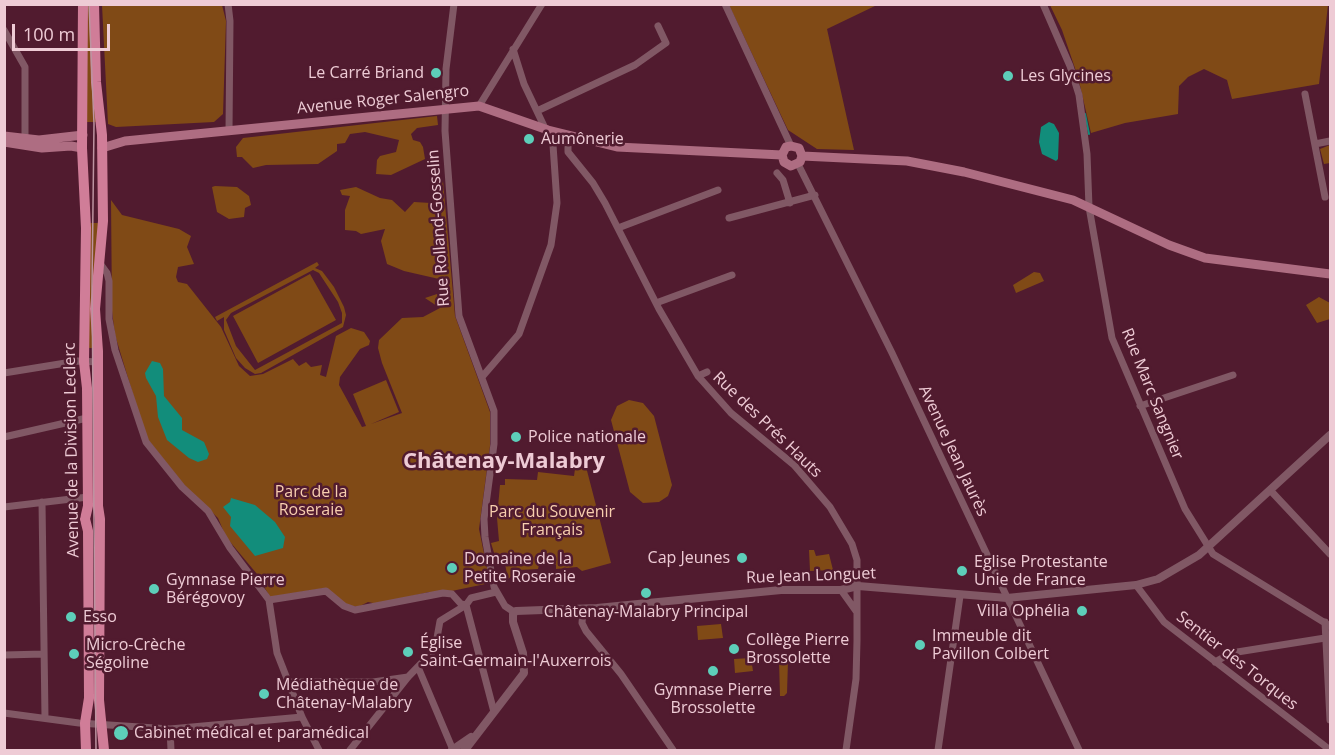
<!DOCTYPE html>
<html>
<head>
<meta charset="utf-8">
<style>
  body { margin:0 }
  #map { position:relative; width:1335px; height:755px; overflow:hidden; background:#511b2f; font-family:"Open Sans",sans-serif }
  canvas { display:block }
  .frame { position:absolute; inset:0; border:6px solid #eecbd5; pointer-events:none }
  .scale { position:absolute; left:12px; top:24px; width:98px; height:27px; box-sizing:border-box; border:3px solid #eecbd5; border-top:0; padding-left:8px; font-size:18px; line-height:21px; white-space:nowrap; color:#eecbd5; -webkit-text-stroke:4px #511b2f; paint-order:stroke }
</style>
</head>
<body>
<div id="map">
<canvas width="1335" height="755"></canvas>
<div class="frame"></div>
<div class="scale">100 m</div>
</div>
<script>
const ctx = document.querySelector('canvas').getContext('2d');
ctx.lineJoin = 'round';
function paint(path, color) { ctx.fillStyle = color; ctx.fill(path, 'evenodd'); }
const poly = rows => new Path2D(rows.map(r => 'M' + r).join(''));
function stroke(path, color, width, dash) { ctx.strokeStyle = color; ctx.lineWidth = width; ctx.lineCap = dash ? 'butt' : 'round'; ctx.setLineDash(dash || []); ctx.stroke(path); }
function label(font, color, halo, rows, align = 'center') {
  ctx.font = font + ' "Open Sans",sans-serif'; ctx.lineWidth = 5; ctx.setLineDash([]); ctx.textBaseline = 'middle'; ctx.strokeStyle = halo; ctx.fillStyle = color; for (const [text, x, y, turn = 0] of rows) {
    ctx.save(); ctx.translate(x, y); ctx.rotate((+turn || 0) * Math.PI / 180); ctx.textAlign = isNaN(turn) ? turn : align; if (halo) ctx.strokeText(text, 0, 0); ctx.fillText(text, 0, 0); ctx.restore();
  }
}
paint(poly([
  [85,5,91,5,98,122,87,122],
  [102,5,222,5,226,21,223,114,214,122,116,127,108,124],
  [729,5,877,5,827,29,854,150,817,149,788,130],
  [1050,5,1328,5,1319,84,1232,99,1227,80,1204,69,1188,77,1179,86,1178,114,1125,123,1091,133,1078,77,1062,30],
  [437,116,438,125,417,128,411,134,413,140,420,142,423,147,425,159,391,175,376,174,377,160,380,156,396,152,399,140,365,132,350,134,345,143,337,144,337,151,318,164,266,165,253,168,242,157,237,157,236,147,243,138],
  [1330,145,1330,163,1324,164,1320,149],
  [443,181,455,316,490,412,490,446,479,529,490,583,447,592,429,592,378,604,368,602,358,607,346,605,326,588,270,597,257,574,226,537,218,518,184,485,146,437,115,335,112,311,111,200,122,215,179,229,191,236,187,247,194,264,178,267,176,277,178,282,187,284,221,327,239,366,250,376,263,374,293,359,299,366,306,362,311,367,322,365,320,375,326,377,336,336,351,328,364,332,370,341,369,345,360,349,340,377,339,385,362,427,366,426,353,394,386,380,399,412,371,424,402,413,382,363,378,348,379,340,402,318,423,317,440,308,425,298,440,293,442,288,439,279,404,271,387,264,381,241,385,229,361,234,356,231,345,230,345,210,350,196,342,195,340,190,356,187,380,198,392,200,405,212,414,202,431,203,434,200,433,185],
  [215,186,237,187,249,196,251,205,245,208,244,217,229,219,217,212,212,187],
  [86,223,100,223,96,348,86,348],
  [317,262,319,265,315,268,322,271,334,287,344,307,346,315,343,327,261,373,255,374,245,368,236,358,224,330,224,317,217,321,215,317],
  [313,270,319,273,338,302,342,313,342,323,255,370,236,346,226,320,231,313],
  [1034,272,1040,273,1044,281,1016,293,1013,285],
  [310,274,336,320,258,363,233,316],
  [1319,297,1330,303,1330,319,1317,323,1306,305],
  [629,400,643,403,654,416,672,485,668,496,659,502,643,503,630,492,611,420,617,406],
  [576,462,585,463,611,563,582,571,577,567,556,569,556,565,539,565,538,569,519,570,508,579,503,554,495,556,491,543,499,541,497,518,500,485,505,485,505,479,537,480,538,472,574,476],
  [809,550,814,550,816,556,829,554,833,570,810,571],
  [721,624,723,638,698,640,697,626],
  [751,658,753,671,735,673,734,659],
  [779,660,788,661,787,693,784,696,780,696]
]), '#804a16');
paint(poly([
  [1049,122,1054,124,1059,133,1058,159,1056,161,1042,154,1039,142,1041,127],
  [152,361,160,363,163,369,164,396,182,418,182,430,204,442,209,454,207,459,198,462,189,458,167,440,158,417,156,396,146,378,145,373],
  [231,498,255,505,275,522,285,537,283,548,255,556,230,526,231,517,223,507,230,502]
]), '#128d7b');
stroke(poly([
  [1085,114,1089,134]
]), '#128d7b', 2);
stroke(poly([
  [228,4,230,21,229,131],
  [454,4,446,69,445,131,459,316,494,411,494,444,484,519,485,537,494,587,505,606,514,612],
  [725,4,791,146],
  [1043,4,1070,66,1079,95,1087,154,1089,207,1112,338,1185,509,1213,554,1330,626],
  [4,30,25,67,25,139],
  [1305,94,1325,197],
  [479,106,542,4],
  [537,111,635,65,666,43,658,26],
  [568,136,568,152,593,183,605,203,659,309,698,376,731,413,794,465,830,507,852,544,857,560,857,641,856,679,846,750],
  [1315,144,1330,141],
  [798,164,892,353,1079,750],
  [777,173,783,180,790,203],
  [729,218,815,195],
  [618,228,718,190],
  [99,262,107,273,109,281,109,319,115,350,146,442,182,487,208,511,230,548,269,600,277,653,302,717,319,750],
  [656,303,732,275],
  [4,373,78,361,98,362],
  [698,376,707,372],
  [482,377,519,334,551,245,557,203,553,145,524,84,513,49],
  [1140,406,1233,375],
  [4,437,87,418],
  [1270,490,1330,554],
  [42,502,45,717],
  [4,507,88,497],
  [1136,585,1164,622,1330,750],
  [841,590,856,611],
  [269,600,326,591,344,606,355,610,443,593,452,594,461,604,466,605],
  [466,605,494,712],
  [583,609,582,623,586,631,621,674,673,750],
  [1325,622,1330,720],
  [4,655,44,654],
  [1215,662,1231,653,1325,638],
  [418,667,453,750],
  [287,682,373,682,408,677],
  [4,713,79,723,170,729,302,717],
  [170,729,171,750],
  [350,750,408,677,435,649,440,621,466,605,471,598,496,592],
  [938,750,960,596]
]), '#815865', 7);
stroke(poly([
  [452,750,471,737],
  [465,750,524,673,523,653,513,622,513,614,516,611,597,608,781,590,841,590,858,586,1007,598,1136,585,1158,579,1199,555,1330,435]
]), '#815865', 8);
stroke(poly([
  [4,136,39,140,83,135],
  [4,142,42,148,71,146,82,148],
  [102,148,125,141,479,106,548,130,617,147,782,155],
  [782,155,784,162,791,166,800,162,802,156],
  [782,155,786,147,791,146,799,148,802,156],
  [802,156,907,161,964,172,1073,200,1169,245,1205,258,1330,274]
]), '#ae6d82', 9);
stroke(poly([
  [83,4,82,148,86,228,84,362,87,388,88,506,85,519,88,531,89,698,85,723,86,750],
  [94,4,96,82,102,135,103,221,95,309,98,351,98,506,100,519,99,700,104,750]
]), '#d07d98', 10);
stroke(poly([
  [89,4,94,124,92,286,96,750]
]), '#bd94a1', 1.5);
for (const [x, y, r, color] of [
  [436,73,6,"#5dceb9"],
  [1008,76,6,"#5dceb9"],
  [529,139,6,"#5dceb9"],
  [516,437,6,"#5dceb9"],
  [742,558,6,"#5dceb9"],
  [452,568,6,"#5dceb9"],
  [962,571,6,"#5dceb9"],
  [154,589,6,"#5dceb9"],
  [646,593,6,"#5dceb9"],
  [1082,611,6,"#5dceb9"],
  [71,617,6,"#5dceb9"],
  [920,645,6,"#5dceb9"],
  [734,649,6,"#5dceb9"],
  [408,652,6,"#5dceb9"],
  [74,654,6,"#5dceb9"],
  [713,671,6,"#5dceb9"],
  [264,694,6,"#5dceb9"],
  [121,733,8,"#5dceb9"]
]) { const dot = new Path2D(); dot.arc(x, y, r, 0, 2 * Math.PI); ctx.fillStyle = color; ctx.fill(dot); stroke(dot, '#511b2f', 2); }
label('16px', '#eecbd5', '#511b2f', [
  ["Le Carré Briand",424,73,"right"],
  ["Les Glycines",1020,76],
  ["Aumônerie",541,139],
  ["Police nationale",528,437],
  ["Cap Jeunes",730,558,"right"],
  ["Domaine de la",464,559],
  ["Petite Roseraie",464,577],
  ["Eglise Protestante",974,562],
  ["Unie de France",974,580],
  ["Gymnase Pierre",166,580],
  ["Bérégovoy",166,598],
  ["Villa Ophélia",1070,611,"right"],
  ["Châtenay-Malabry Principal",646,612,"center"],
  ["Esso",83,617],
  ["Immeuble dit",932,636],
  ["Pavillon Colbert",932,654],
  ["Collège Pierre",746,640],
  ["Brossolette",746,658],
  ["Église",420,643],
  ["Saint-Germain-l'Auxerrois",420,661],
  ["Micro-Crèche",86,645],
  ["Ségoline",86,663],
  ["Médiathèque de",276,685],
  ["Châtenay-Malabry",276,703],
  ["Gymnase Pierre",713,690,"center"],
  ["Brossolette",713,708,"center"],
  ["Cabinet médical et paramédical",134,733]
], 'left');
label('16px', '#eecbd5', '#511b2f', [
  ["Avenue Roger Salengro",383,100,-6],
  ["Rue Rolland-Gosselin",439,228,-94],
  ["Rue Marc Sangnier",1152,394,68],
  ["Rue des Prés Hauts",767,425,44],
  ["Avenue de la Division Leclerc",72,450,-91],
  ["Avenue Jean Jaurès",953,451,65],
  ["Rue Jean Longuet",811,576,-2],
  ["Sentier des Torques",1237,661,38]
]);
label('16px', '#f7ceae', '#511b2f', [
  ["Parc de la",311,492],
  ["Roseraie",311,510],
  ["Parc du Souvenir",552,512],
  ["Français",552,530]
]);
label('bold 22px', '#eecbd5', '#511b2f', [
  ["Châtenay-Malabry",504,462]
]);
</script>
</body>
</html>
